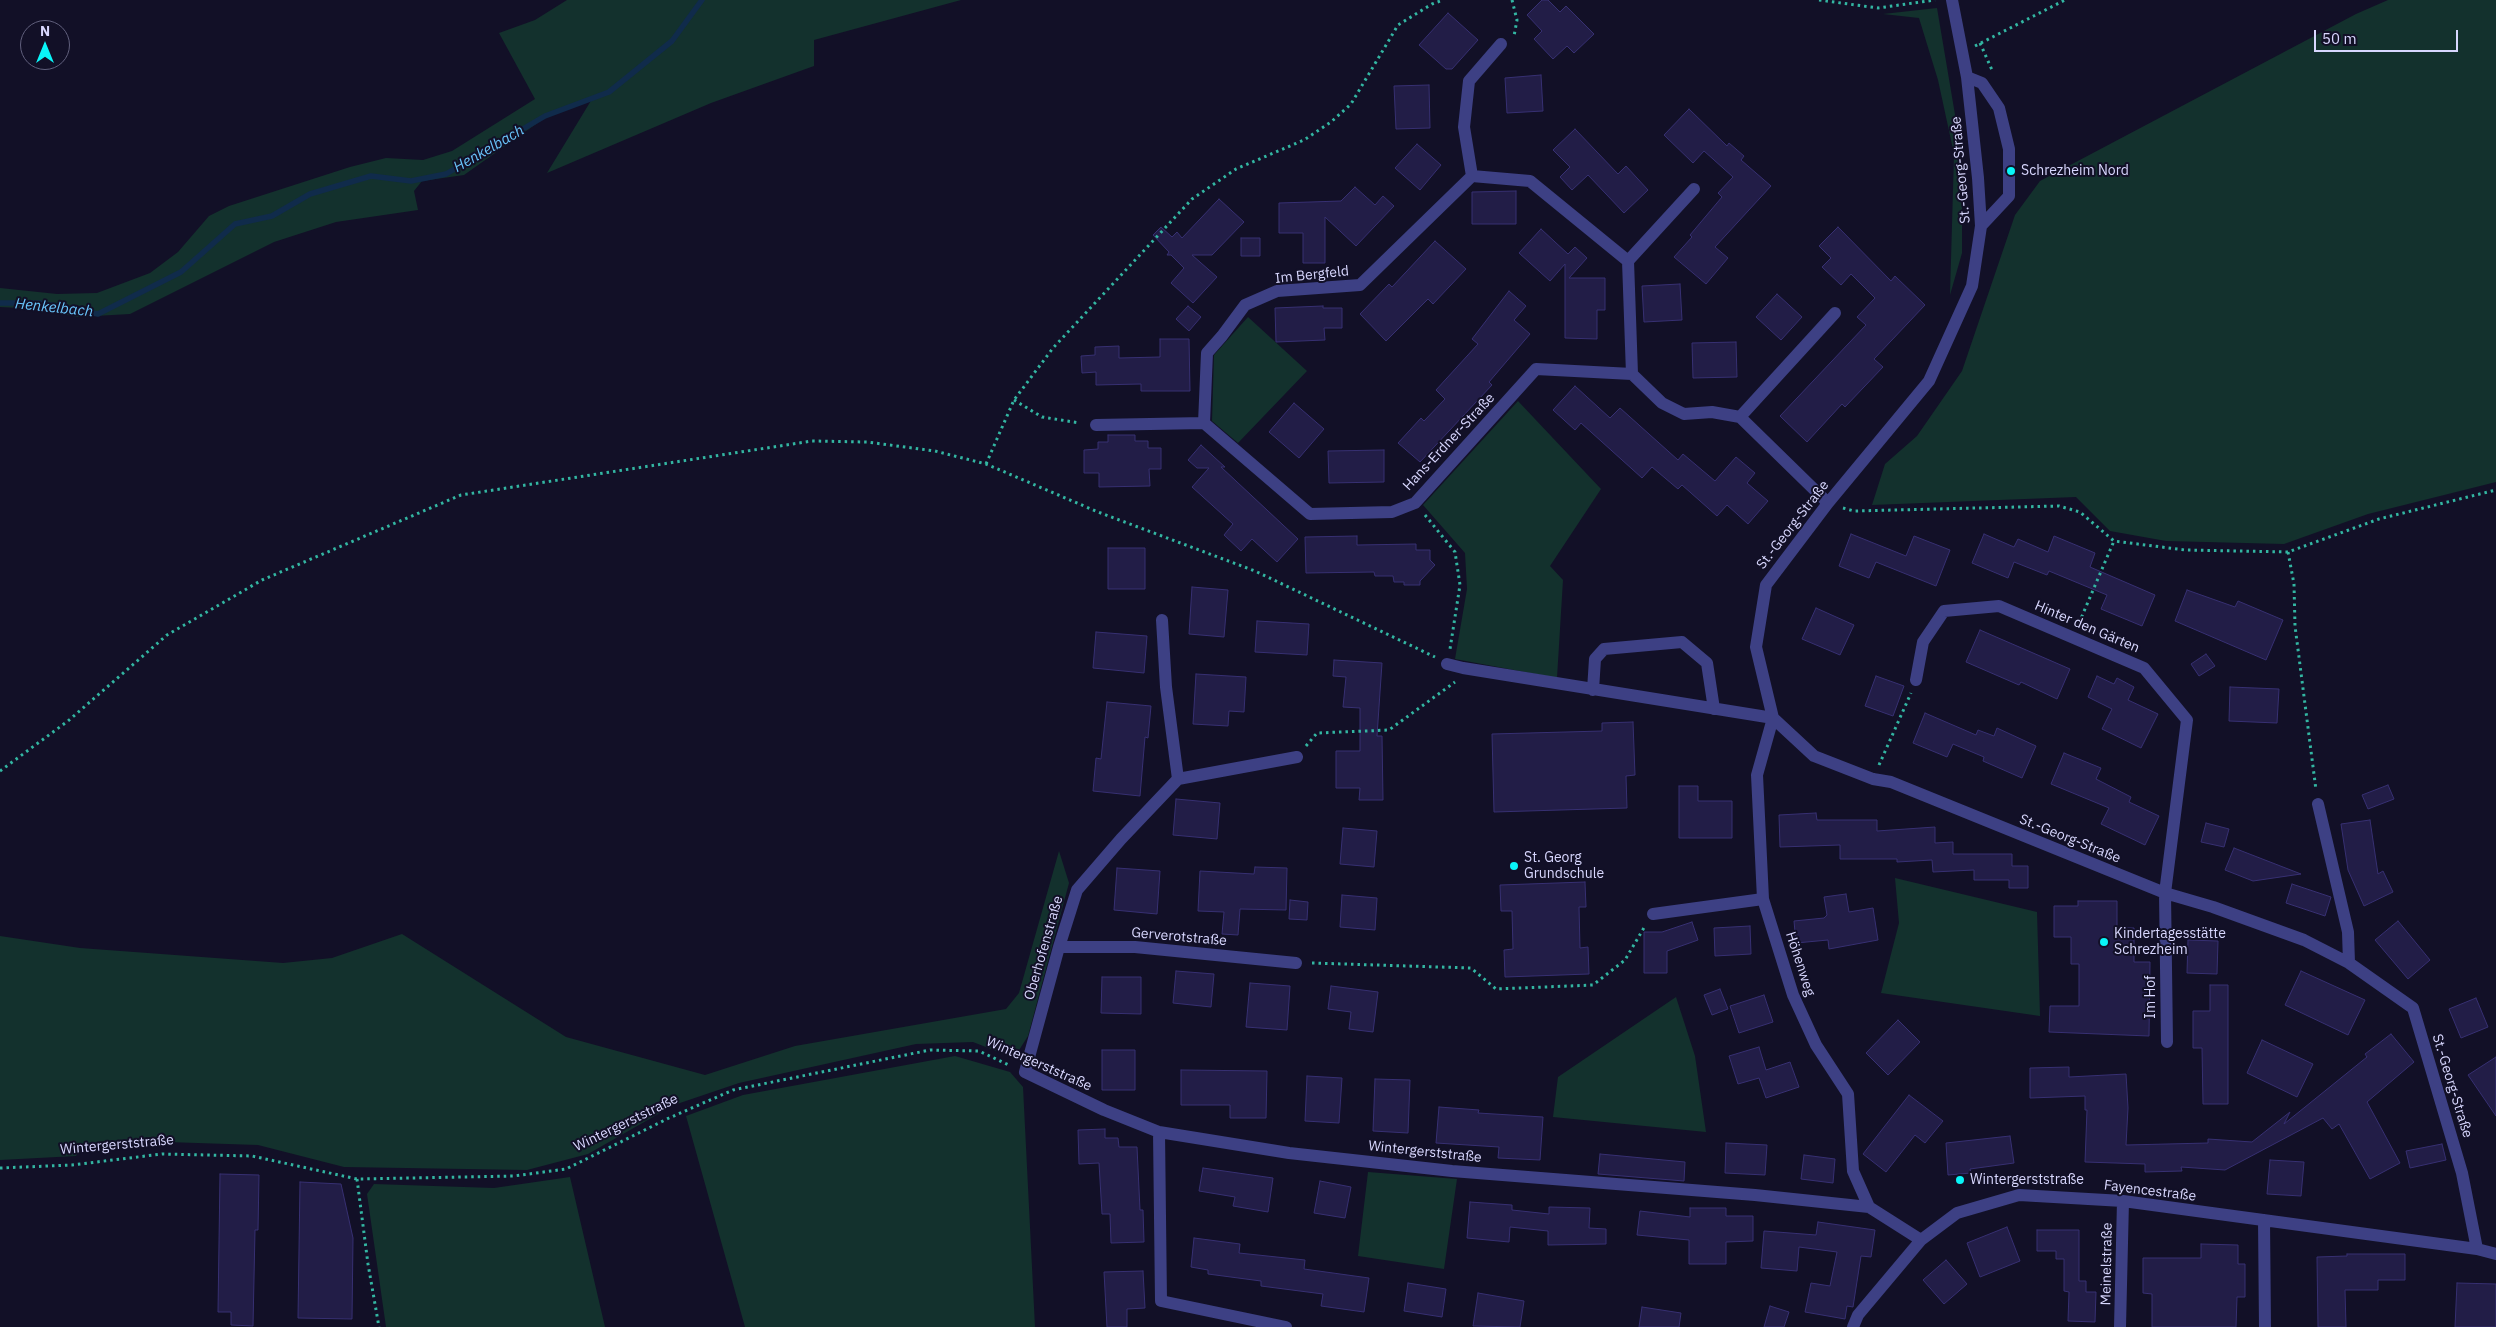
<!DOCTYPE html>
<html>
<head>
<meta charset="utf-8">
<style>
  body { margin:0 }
  #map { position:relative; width:2496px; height:1327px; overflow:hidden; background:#121027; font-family:"IBM Plex Sans",sans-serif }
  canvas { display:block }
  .north { position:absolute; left:20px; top:20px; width:50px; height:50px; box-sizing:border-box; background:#121027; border:1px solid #61607d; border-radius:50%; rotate:0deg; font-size:14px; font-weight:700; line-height:20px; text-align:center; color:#d8d7fe }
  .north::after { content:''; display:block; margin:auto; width:18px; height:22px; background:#09f5f8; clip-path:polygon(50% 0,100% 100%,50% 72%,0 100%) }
  .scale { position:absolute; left:2314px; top:30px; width:144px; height:22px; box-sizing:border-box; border:2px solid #d8d7fe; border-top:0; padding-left:6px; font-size:15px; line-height:18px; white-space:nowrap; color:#d8d7fe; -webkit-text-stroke:4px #121027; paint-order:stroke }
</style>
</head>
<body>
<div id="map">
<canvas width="2496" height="1327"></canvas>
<div class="north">N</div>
<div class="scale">50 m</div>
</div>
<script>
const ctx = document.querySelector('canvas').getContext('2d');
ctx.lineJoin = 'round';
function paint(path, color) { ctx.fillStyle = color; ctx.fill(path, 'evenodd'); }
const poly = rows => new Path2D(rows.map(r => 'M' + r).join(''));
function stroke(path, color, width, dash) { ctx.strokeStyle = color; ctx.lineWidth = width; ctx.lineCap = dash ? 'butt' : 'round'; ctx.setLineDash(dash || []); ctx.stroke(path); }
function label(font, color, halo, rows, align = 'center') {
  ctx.font = font + ' "IBM Plex Sans",sans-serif'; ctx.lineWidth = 4; ctx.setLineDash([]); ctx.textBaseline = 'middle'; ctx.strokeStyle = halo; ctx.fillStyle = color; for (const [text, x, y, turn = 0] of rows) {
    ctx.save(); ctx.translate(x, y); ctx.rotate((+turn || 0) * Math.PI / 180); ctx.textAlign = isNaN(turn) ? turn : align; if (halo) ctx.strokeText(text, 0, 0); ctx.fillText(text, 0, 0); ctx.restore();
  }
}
paint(poly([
  [567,0,961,0,814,40,814,66,711,103,547,173,592,99,546,117,464,175,422,181,414,191,418,210,336,222,274,242,130,314,77,317,40,309,0,307,0,288,57,294,97,293,150,273,178,252,209,216,229,206,350,167,386,158,423,160,452,151,535,99,499,33,535,20],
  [2388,0,2496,0,2496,482,2368,514,2284,544,2166,541,2110,531,2076,497,1872,505,1885,464,1917,436,1962,371,2015,215,2040,181,2356,14],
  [1937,8,1962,156,1962,253,1950,295,1954,154,1938,80,1919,18,1883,14],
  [1248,317,1307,371,1238,443,1212,421,1214,355],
  [1518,401,1601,489,1550,566,1563,580,1557,678,1455,659,1467,589,1465,553,1423,505],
  [1059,851,1069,883,1028,1036,1014,1058,973,1042,916,1044,739,1083,674,1105,588,1154,527,1170,344,1167,258,1145,167,1142,80,1149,76,1156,0,1160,0,936,80,948,283,963,332,958,402,934,566,1037,705,1075,795,1046,1006,1009,1019,993],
  [1895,878,2037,912,2040,1016,1881,993,1899,923],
  [1676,997,1695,1056,1706,1132,1553,1117,1558,1077],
  [955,1056,1010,1072,1023,1087,1035,1327,745,1327,686,1116,743,1095],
  [1368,1172,1457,1179,1444,1269,1358,1256],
  [570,1177,605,1327,386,1327,367,1194,374,1184,494,1188]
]), '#13312d');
stroke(poly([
  [0,303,40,303,98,314,181,272,235,224,272,216,310,194,371,176,411,181,446,174,545,116,609,92,672,41,702,0]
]), '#102b4b', 5.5);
const building = poly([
  [1542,0,1548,0,1560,12,1566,6,1594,34,1574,53,1567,46,1553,59,1534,39,1542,31,1527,15,1542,0],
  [1448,13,1478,40,1452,69,1446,69,1419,45,1448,13],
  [1541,75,1543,111,1507,113,1505,78,1541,75],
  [1429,85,1430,128,1396,129,1394,86,1429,85],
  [1689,109,1727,146,1729,143,1744,156,1741,160,1771,186,1715,247,1728,258,1706,284,1674,257,1692,237,1690,235,1722,197,1718,193,1733,177,1704,151,1693,163,1664,135,1689,109],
  [1575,129,1618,174,1626,166,1648,190,1624,213,1588,175,1572,190,1560,177,1570,167,1553,150,1575,129],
  [1417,144,1441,165,1420,190,1395,168,1417,144],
  [1355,187,1375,205,1383,196,1394,206,1356,246,1325,217,1325,263,1303,263,1303,233,1279,233,1279,203,1341,201,1355,187],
  [1516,191,1516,224,1472,224,1472,192,1516,191],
  [1219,199,1244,222,1212,255,1192,255,1217,277,1193,303,1171,283,1184,268,1171,255,1167,255,1169,252,1153,235,1161,227,1172,237,1177,232,1182,238,1219,199],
  [1838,227,1891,281,1895,276,1925,305,1874,359,1883,367,1845,407,1842,404,1807,442,1780,416,1866,325,1857,317,1875,298,1851,274,1841,285,1822,267,1831,258,1819,246,1838,227],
  [1541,229,1568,254,1575,247,1587,258,1569,278,1605,278,1605,310,1597,310,1597,339,1565,338,1565,264,1550,281,1519,253,1541,229],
  [1241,238,1260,238,1260,256,1241,256,1241,238],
  [1435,241,1466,269,1433,304,1428,299,1386,341,1360,314,1389,284,1392,287,1435,241],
  [1680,284,1682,320,1644,322,1642,286,1680,284],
  [1509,291,1526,306,1514,320,1530,334,1489,382,1492,385,1420,462,1398,443,1421,418,1424,421,1445,399,1436,390,1478,344,1472,339,1509,291],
  [1777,294,1802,317,1781,340,1756,317,1777,294],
  [1188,306,1201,317,1189,331,1176,319,1188,306],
  [1323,306,1323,308,1342,308,1342,328,1324,328,1325,340,1276,342,1275,308,1323,306],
  [1160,339,1189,339,1190,391,1141,391,1141,384,1096,385,1096,372,1082,373,1081,356,1095,355,1095,347,1119,346,1119,358,1160,357,1160,339],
  [1736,342,1737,377,1693,378,1692,343,1736,342],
  [1575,386,1610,418,1620,408,1678,460,1683,454,1715,481,1736,457,1755,473,1747,483,1768,501,1748,524,1727,505,1717,516,1682,485,1678,489,1652,467,1642,478,1581,423,1575,430,1553,410,1575,386],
  [1294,403,1324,429,1299,458,1269,432,1294,403],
  [1108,435,1135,435,1135,441,1148,441,1148,448,1161,448,1161,469,1149,469,1150,486,1099,487,1099,473,1084,473,1084,450,1098,449,1098,442,1108,442,1108,435],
  [1201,445,1225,467,1221,467,1298,539,1277,562,1252,539,1241,551,1224,535,1233,524,1192,487,1209,468,1197,468,1188,460,1201,445],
  [1384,450,1384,482,1329,483,1328,451,1384,450],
  [1851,534,1906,556,1914,536,1950,550,1936,586,1876,562,1869,578,1839,566,1851,534],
  [1984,534,2014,547,2018,539,2048,552,2054,536,2095,553,2090,567,2155,595,2142,626,2101,609,2107,595,2049,571,2047,575,2014,562,2008,578,1972,563,1984,534],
  [1357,536,1357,545,1416,544,1416,550,1430,550,1430,560,1435,565,1420,581,1420,585,1404,585,1404,582,1394,582,1393,576,1375,576,1374,572,1306,573,1305,537,1357,536],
  [1108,548,1145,548,1145,589,1108,589,1108,548],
  [1192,587,1228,590,1224,637,1189,634,1192,587],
  [2187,590,2235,607,2238,601,2283,620,2266,660,2175,621,2187,590],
  [1816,608,1854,625,1840,655,1802,639,1816,608],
  [1257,621,1309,624,1307,655,1255,652,1257,621],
  [1980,630,2070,669,2057,699,2021,682,2019,685,1966,662,1980,630],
  [1096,632,1147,636,1144,673,1093,668,1096,632],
  [2206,654,2215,666,2199,676,2191,664,2206,654],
  [1334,660,1382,663,1377,736,1382,736,1383,800,1359,800,1360,788,1336,788,1336,751,1360,751,1360,708,1343,707,1346,677,1333,676,1334,660],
  [1196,674,1246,677,1244,712,1229,711,1228,726,1193,724,1196,674],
  [1876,676,1904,686,1893,716,1865,706,1876,676],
  [2097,676,2114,684,2117,678,2134,687,2128,700,2158,714,2141,748,2102,729,2112,709,2088,697,2097,676],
  [2230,687,2279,689,2277,723,2229,721,2230,687],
  [1107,702,1151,706,1148,738,1145,737,1140,796,1093,791,1096,758,1101,759,1107,702],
  [1925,713,1976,735,1978,730,1994,736,1997,728,2036,746,2022,778,1983,761,1984,757,1953,744,1947,757,1913,743,1925,713],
  [1633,722,1635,775,1626,776,1627,808,1494,812,1492,734,1602,731,1602,723,1633,722],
  [2064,753,2101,768,2096,779,2131,797,2129,802,2159,816,2145,845,2101,824,2109,808,2051,784,2064,753],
  [2388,785,2394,799,2368,809,2362,795,2388,785],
  [1679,786,1698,786,1698,801,1732,801,1732,838,1679,838,1679,786],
  [1176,799,1220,803,1217,839,1173,835,1176,799],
  [1816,813,1817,820,1877,820,1877,831,1935,827,1935,843,1953,842,1953,854,2012,854,2012,866,2028,866,2028,888,2009,888,2009,880,1974,880,1974,870,1933,872,1932,860,1897,862,1897,859,1840,859,1840,845,1780,847,1779,815,1816,813],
  [2370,820,2378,874,2383,871,2393,892,2364,906,2348,870,2341,824,2370,820],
  [2206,823,2229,829,2224,847,2201,842,2206,823],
  [1343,828,1377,831,1374,867,1340,864,1343,828],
  [2234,848,2301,874,2253,881,2225,870,2234,848],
  [1255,867,1287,868,1286,910,1240,909,1238,935,1222,934,1224,912,1198,911,1200,871,1254,874,1255,867],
  [1117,868,1160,871,1157,914,1114,910,1117,868],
  [1585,882,1586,907,1579,907,1580,948,1588,947,1589,974,1505,977,1504,950,1513,949,1512,911,1501,911,1500,885,1585,882],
  [2292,884,2331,897,2325,916,2286,903,2292,884],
  [1846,894,1849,912,1873,908,1878,940,1829,949,1828,940,1796,943,1794,921,1824,918,1827,915,1824,897,1846,894],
  [1342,895,1377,898,1375,930,1340,927,1342,895],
  [1290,900,1308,902,1307,920,1289,919,1290,900],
  [2078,901,2117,901,2117,928,2134,928,2134,962,2150,962,2149,1036,2049,1032,2050,1006,2079,1006,2079,964,2071,964,2071,937,2054,937,2054,906,2078,906,2078,901],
  [2398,921,2430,960,2408,979,2375,940,2398,921],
  [1692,922,1698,940,1667,951,1667,973,1644,973,1644,932,1662,932,1692,922],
  [1750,926,1751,954,1715,956,1714,928,1750,926],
  [2188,940,2218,941,2217,974,2187,973,2188,940],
  [1176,971,1214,974,1211,1007,1173,1003,1176,971],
  [2301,971,2365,1000,2348,1035,2285,1005,2301,971],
  [1102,977,1141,977,1141,1014,1101,1013,1102,977],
  [1250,983,1290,986,1287,1030,1246,1027,1250,983],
  [2210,985,2228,985,2228,1104,2203,1104,2202,1048,2193,1048,2193,1011,2210,1011,2210,985],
  [1331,986,1378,992,1373,1032,1349,1029,1351,1012,1328,1009,1331,986],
  [1720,989,1728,1009,1712,1015,1704,995,1720,989],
  [1764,995,1773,1022,1739,1033,1730,1006,1764,995],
  [2476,998,2488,1027,2461,1038,2449,1009,2476,998],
  [1898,1020,1920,1042,1888,1075,1866,1053,1898,1020],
  [2391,1034,2414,1062,2367,1102,2400,1163,2370,1179,2339,1124,2332,1129,2323,1118,2225,1170,2181,1167,2182,1171,2145,1172,2145,1164,2085,1162,2087,1110,2085,1110,2085,1096,2030,1098,2030,1068,2069,1067,2069,1077,2126,1074,2128,1108,2126,1145,2208,1143,2208,1139,2252,1142,2290,1112,2284,1124,2367,1057,2365,1054,2391,1034],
  [2262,1040,2313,1064,2297,1097,2247,1073,2262,1040],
  [1759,1047,1766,1070,1790,1062,1799,1087,1766,1098,1759,1078,1738,1084,1729,1056,1759,1047],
  [1102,1050,1135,1050,1135,1090,1102,1090,1102,1050],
  [2496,1057,2496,1116,2468,1075,2496,1057],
  [1181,1070,1267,1071,1266,1118,1230,1118,1230,1105,1181,1105,1181,1070],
  [1307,1076,1342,1078,1339,1123,1305,1121,1307,1076],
  [1375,1079,1410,1080,1408,1133,1373,1131,1375,1079],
  [1909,1095,1943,1121,1925,1143,1915,1135,1886,1172,1863,1154,1909,1095],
  [1439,1107,1479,1110,1478,1113,1543,1117,1540,1160,1498,1158,1499,1147,1436,1143,1439,1107],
  [1105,1129,1105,1138,1118,1138,1119,1147,1137,1147,1140,1210,1143,1210,1144,1242,1111,1243,1110,1214,1102,1214,1099,1163,1079,1164,1078,1130,1105,1129],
  [2010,1136,2014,1163,1970,1169,1971,1173,1948,1175,1946,1143,2010,1136],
  [1726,1143,1767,1145,1765,1175,1725,1173,1726,1143],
  [2442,1144,2446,1160,2410,1168,2406,1151,2442,1144],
  [1600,1154,1685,1162,1684,1181,1598,1174,1600,1154],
  [1804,1155,1835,1159,1833,1183,1801,1179,1804,1155],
  [2270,1160,2304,1162,2301,1196,2267,1194,2270,1160],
  [1203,1168,1273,1178,1268,1212,1233,1206,1235,1197,1199,1191,1203,1168],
  [220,1174,259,1175,258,1230,255,1230,253,1326,231,1325,231,1312,218,1312,220,1174],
  [1320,1181,1351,1187,1345,1218,1314,1213,1320,1181],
  [300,1182,341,1184,353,1238,352,1319,298,1318,300,1182],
  [1470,1202,1512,1205,1512,1210,1549,1214,1549,1207,1590,1208,1589,1228,1606,1229,1606,1244,1548,1245,1548,1231,1510,1227,1509,1242,1467,1238,1470,1202],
  [1690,1208,1726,1208,1726,1216,1753,1216,1753,1241,1726,1242,1726,1264,1689,1264,1689,1240,1637,1235,1640,1211,1690,1217,1690,1208],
  [1818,1222,1875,1230,1871,1257,1861,1256,1853,1307,1847,1306,1845,1319,1805,1312,1811,1283,1830,1286,1837,1252,1799,1247,1797,1271,1761,1268,1764,1231,1816,1235,1818,1222],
  [2007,1227,2020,1261,1980,1277,1967,1243,2007,1227],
  [2037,1230,2079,1230,2079,1281,2086,1281,2086,1292,2096,1292,2095,1322,2068,1321,2069,1292,2064,1291,2064,1259,2056,1259,2056,1251,2037,1251,2037,1230],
  [1194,1238,1240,1244,1239,1253,1305,1260,1304,1269,1369,1278,1364,1312,1321,1306,1323,1294,1261,1286,1261,1281,1208,1274,1208,1270,1191,1267,1194,1238],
  [2201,1244,2238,1245,2238,1264,2245,1264,2245,1297,2237,1297,2236,1327,2152,1327,2152,1294,2143,1293,2143,1258,2201,1258,2201,1244],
  [2347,1254,2405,1254,2405,1280,2378,1280,2378,1290,2345,1290,2346,1327,2318,1327,2317,1257,2347,1256,2347,1254],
  [1946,1260,1967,1284,1944,1304,1923,1280,1946,1260],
  [1143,1271,1145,1308,1127,1309,1127,1327,1107,1327,1104,1272,1143,1271],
  [1408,1283,1446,1289,1442,1317,1404,1311,1408,1283],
  [2457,1283,2496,1284,2496,1327,2455,1327,2457,1283],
  [1478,1293,1524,1301,1520,1327,1473,1326,1478,1293],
  [1770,1306,1789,1312,1784,1327,1764,1327,1770,1306],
  [1642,1307,1681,1313,1679,1327,1639,1327,1642,1307]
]);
paint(building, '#221d47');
stroke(building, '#373072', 1);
stroke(poly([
  [1512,0,1517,20,1514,36],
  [1819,0,1878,8,1935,0],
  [1980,43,1992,70],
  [1975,46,2065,0],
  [1014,400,1042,417,1080,423],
  [986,464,1014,400,1053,348,1192,199,1236,169,1304,140,1331,122,1351,104,1398,25,1432,4,1443,0],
  [1843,508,1854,511,2059,506,2080,512,2114,541,2185,550,2288,552,2379,519,2496,490],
  [1425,515,1455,552,1460,585,1450,649],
  [2288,552,2294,584,2295,626,2316,790],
  [2079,623,2114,541],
  [1306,746,1317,733,1389,730,1455,682],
  [1879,765,1911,693],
  [0,771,68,721,167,635,262,580,461,495,812,441,867,442,935,451,986,464,1098,512,1255,571,1435,657],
  [1312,963,1471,968,1496,989,1593,985,1625,960,1645,926],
  [0,1168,72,1165,162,1154,252,1156,357,1179,514,1176,566,1169,669,1118,733,1090,930,1050,979,1051,1011,1066],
  [357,1179,368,1264,379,1327]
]), '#33b6a2', 3, [2.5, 4]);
stroke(poly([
  [1952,0,1967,77,1978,178,1981,226,1972,286,1929,381,1828,503,1766,585,1756,647,1773,718,1814,756,1873,779,1891,782,2165,893,2213,907,2304,940,2349,963,2413,1008,2462,1173,2477,1249],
  [1967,77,1982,83,1999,108,2009,149,2009,196,1981,226],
  [1472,176,1464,127,1469,81,1501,44],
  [1628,261,1694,189],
  [1740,417,1835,313],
  [1204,423,1207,353,1222,336,1245,305,1277,291,1360,285,1472,176,1530,181,1628,261,1632,374],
  [1096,425,1204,423,1310,514,1392,512,1415,503,1536,369,1632,374,1662,403,1684,414,1712,412,1740,417,1828,503],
  [1162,620,1166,687,1178,779],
  [1447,664,1463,668,1773,718,1757,775,1763,899,1793,995,1816,1045,1848,1094,1853,1171,1869,1207],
  [1916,680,1923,642,1944,611,1999,606,2144,668,2187,720,2165,893,2167,1042],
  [1593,690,1595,659,1604,649,1682,642,1707,663,1714,709],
  [1297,757,1178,779,1121,839,1077,890,1059,947,1025,1072,1104,1110,1159,1132,1289,1153,1452,1171,1755,1195,1869,1207,1921,1240],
  [2318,804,2348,932,2349,963],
  [1653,914,1763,899],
  [1059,947,1135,947,1296,963],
  [1159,1132,1161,1301,1286,1327],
  [2264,1220,2265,1327],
  [1853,1327,1858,1315,1921,1240,1957,1213,2019,1195,2123,1201,2477,1249,2496,1254],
  [2120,1327,2123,1201]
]), '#3d4084', 12);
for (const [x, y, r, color] of [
  [2011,171,5,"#09f5f8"],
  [1514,866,5,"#09f5f8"],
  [2104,942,5,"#09f5f8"],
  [1960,1180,5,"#09f5f8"]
]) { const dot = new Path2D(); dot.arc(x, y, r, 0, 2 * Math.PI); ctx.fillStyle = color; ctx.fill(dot); stroke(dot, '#121027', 2); }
label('14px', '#d8d7fe', '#121027', [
  ["St.-Georg-Straße",1961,170,-95],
  ["Im Bergfeld",1312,275,-6],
  ["Hans-Erdner-Straße",1449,442,-47],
  ["St.-Georg-Straße",1793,525,-52],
  ["Hinter den Gärten",2087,627,23],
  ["St.-Georg-Straße",2070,839,22],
  ["Gerverotstraße",1179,937,5],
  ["Oberhofenstraße",1044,948,-74],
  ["Höhenweg",1800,964,72],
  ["Im Hof",2151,997,-90],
  ["Wintergerststraße",1039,1064,24],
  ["St.-Georg-Straße",2452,1086,73],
  ["Wintergerststraße",626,1123,-26],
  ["Wintergerststraße",117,1145,-5],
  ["Wintergerststraße",1425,1152,6],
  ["Fayencestraße",2150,1191,7],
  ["Meinelstraße",2107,1264,-89]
]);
label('14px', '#d8d7fe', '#121027', [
  ["Schrezheim Nord",2021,171],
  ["St. Georg",1524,858],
  ["Grundschule",1524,874],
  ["Kindertagesstätte",2114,934],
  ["Schrezheim",2114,950],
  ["Wintergerststraße",1970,1180]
], 'left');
label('italic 15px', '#69c4fb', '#121027', [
  ["Henkelbach",489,149,-30],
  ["Henkelbach",54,308,6]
]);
</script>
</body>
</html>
